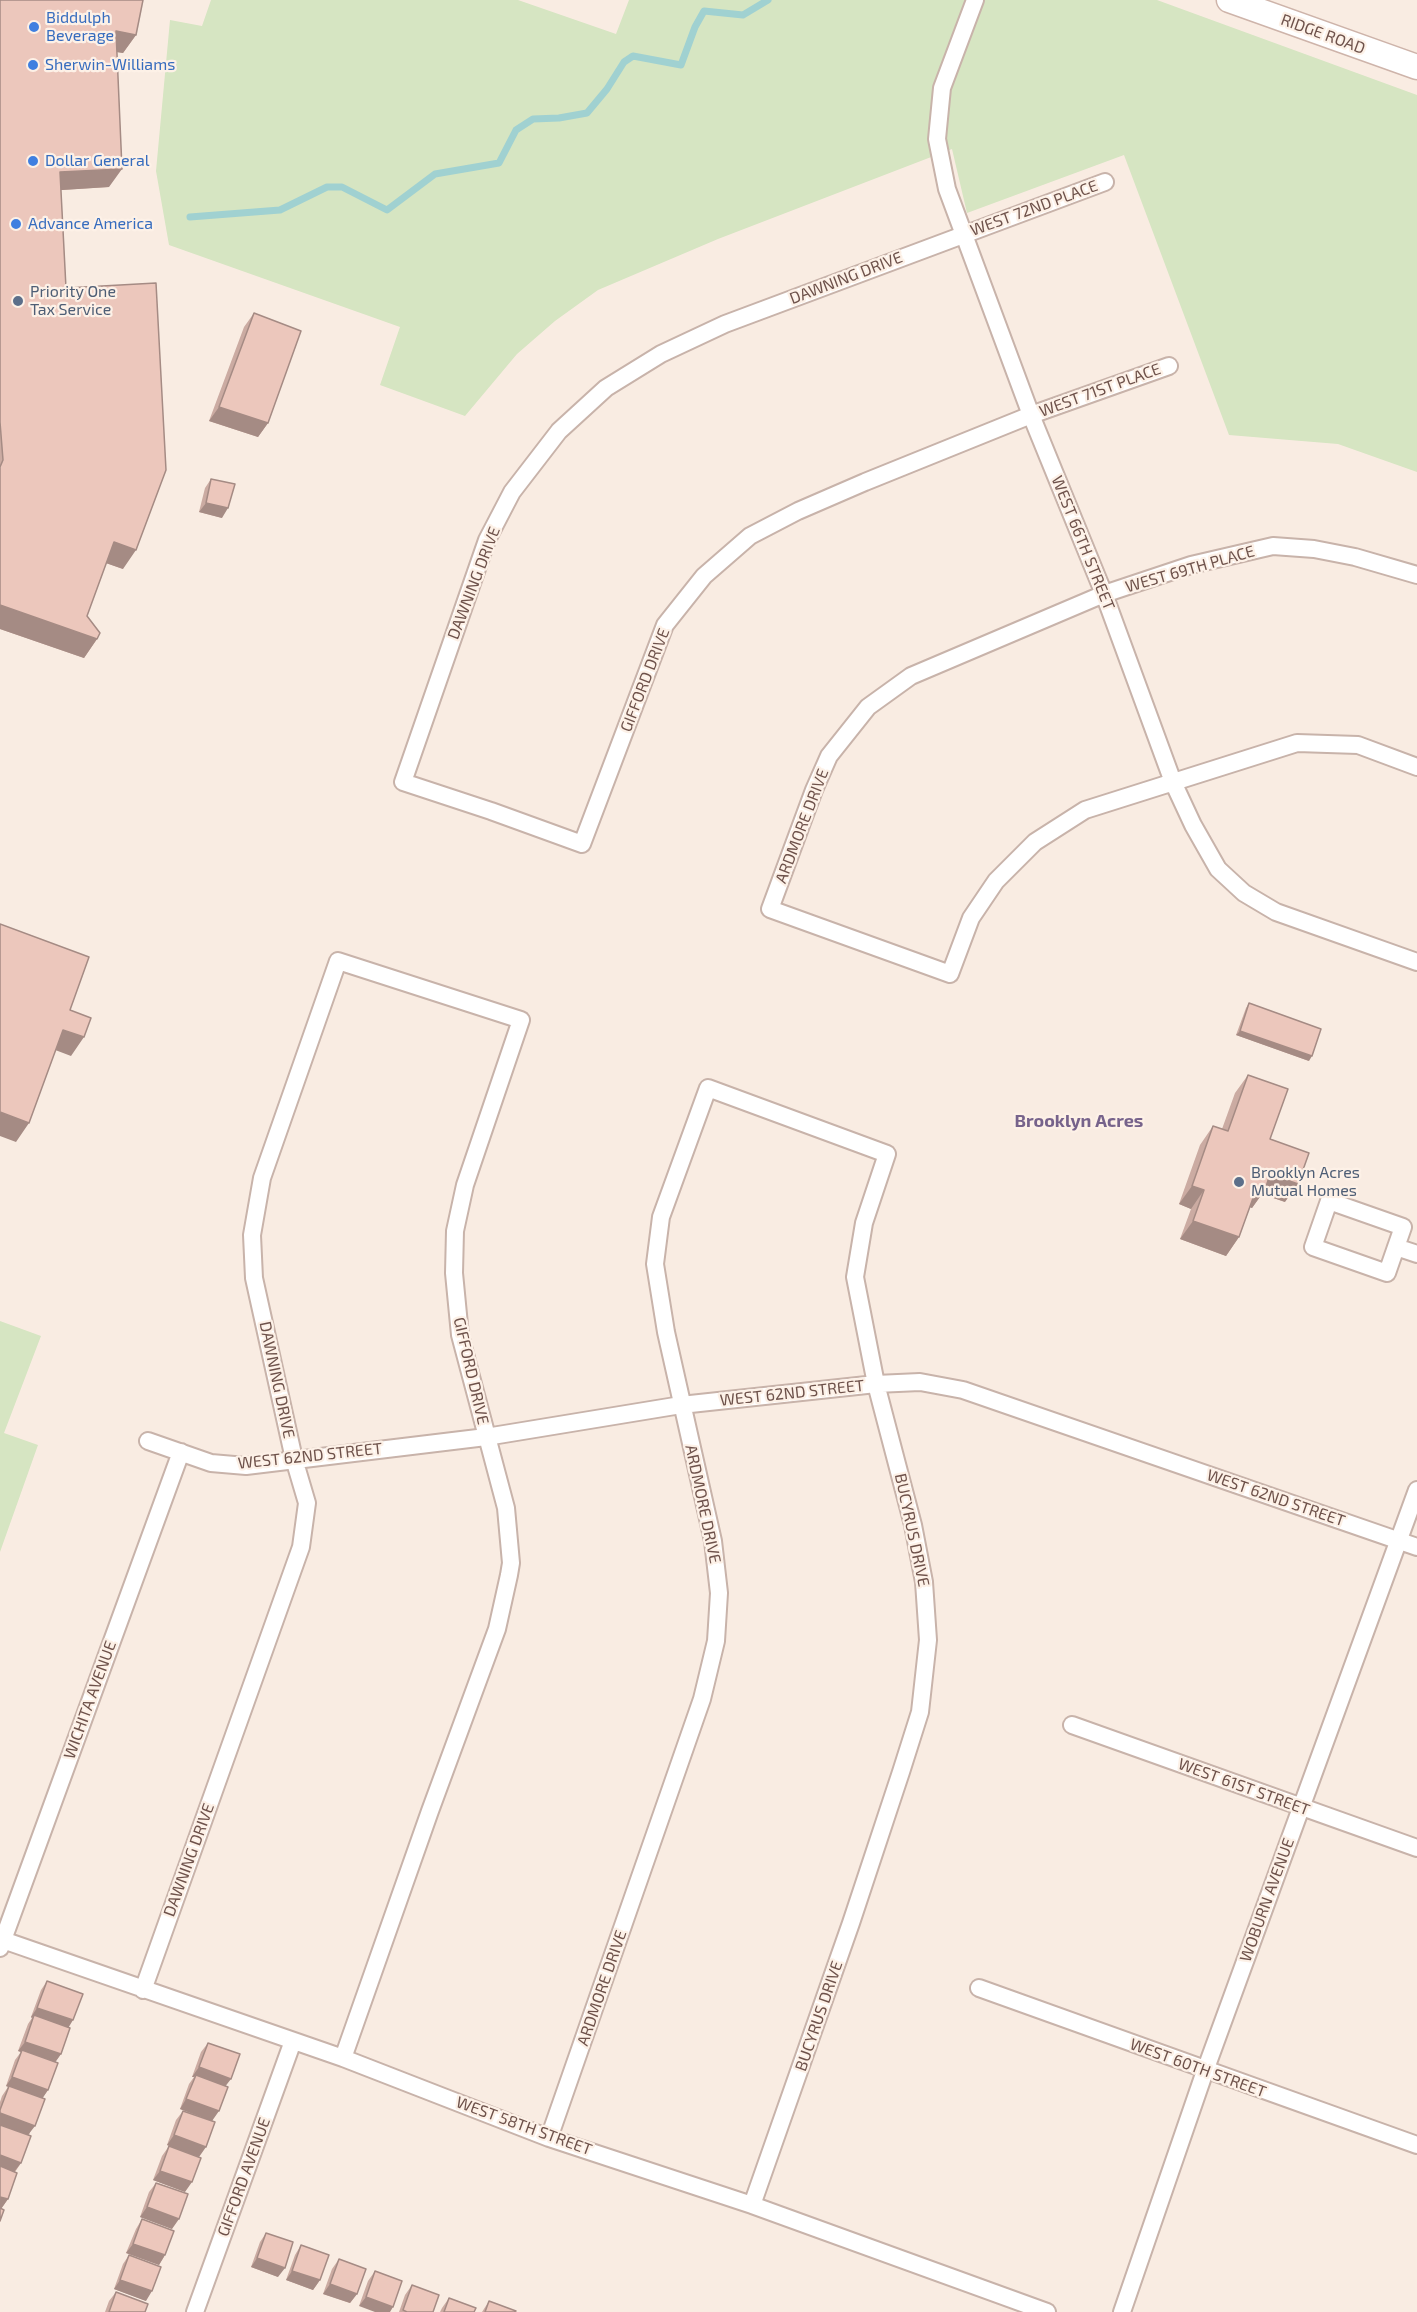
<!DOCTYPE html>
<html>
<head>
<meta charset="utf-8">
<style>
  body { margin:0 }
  canvas { display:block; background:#f9ece2 }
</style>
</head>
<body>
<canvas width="1417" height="2312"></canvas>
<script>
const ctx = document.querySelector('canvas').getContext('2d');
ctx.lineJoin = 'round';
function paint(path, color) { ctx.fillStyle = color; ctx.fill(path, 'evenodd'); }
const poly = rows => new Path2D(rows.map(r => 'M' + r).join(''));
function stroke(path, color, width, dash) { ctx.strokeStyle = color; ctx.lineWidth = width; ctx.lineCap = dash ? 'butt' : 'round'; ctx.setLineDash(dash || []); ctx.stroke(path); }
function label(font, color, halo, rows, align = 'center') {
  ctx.font = font + ' "Exo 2",sans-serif'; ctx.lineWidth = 4.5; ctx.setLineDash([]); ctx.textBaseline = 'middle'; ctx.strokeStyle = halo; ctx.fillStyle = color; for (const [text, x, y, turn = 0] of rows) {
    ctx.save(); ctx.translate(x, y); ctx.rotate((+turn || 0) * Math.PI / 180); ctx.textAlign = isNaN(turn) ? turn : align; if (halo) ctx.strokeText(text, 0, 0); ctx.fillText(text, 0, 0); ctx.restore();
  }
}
paint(poly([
  [211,0,518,0,616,34,629,0,1157,0,1417,95,1417,472,1338,444,1229,435,1124,155,967,213,952,149,718,239,598,290,555,321,517,354,465,416,380,385,400,327,169,245,156,171,170,20,202,26],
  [0,1321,41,1336,4,1433,38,1445,0,1552]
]), '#d6e5c2');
stroke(poly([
  [190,217,280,210,327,187,342,187,387,210,435,174,499,163,516,130,533,119,559,118,587,113,607,89,624,62,633,56,681,65,695,27,704,11,743,15,768,0]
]), '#a0d1d1', 7);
const street = poly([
  [975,0,942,88,937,139,947,189,1031,415,1104,594,1173,782,1193,825,1218,869,1244,893,1276,912,1417,962],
  [1105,182,725,324,661,354,606,388,559,431,512,492,487,540,403,782,491,811,582,844,665,625,704,576,750,536,798,511,865,482,1031,415,1169,366],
  [1417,575,1355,557,1314,549,1273,546,1191,565,1104,594,911,676,868,707,829,756,814,790,770,909,950,974,971,918,996,881,1035,842,1085,810,1297,743,1358,745,1417,767],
  [1329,1201,1403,1227,1387,1273,1313,1247,1329,1201],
  [1396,1247,1417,1254],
  [148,1441,211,1463,246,1466,486,1437,681,1405,876,1384,920,1382,963,1390,1417,1547],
  [1072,1725,1417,1848],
  [0,1939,343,2058,549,2138,752,2205,1047,2312],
  [0,1948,181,1452],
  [979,1988,1417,2145],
  [143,1990,301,1547,307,1503,294,1459,254,1278,252,1235,262,1178,338,961,521,1020,465,1185,455,1231,454,1273,460,1335,506,1508,511,1563,509,1575,497,1629,430,1811,343,2058],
  [549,2138,702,1699,716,1641,719,1593,713,1541,666,1332,655,1264,661,1217,708,1088,887,1154,864,1223,855,1277,876,1384,913,1525,924,1582,928,1640,920,1712,901,1772,851,1923,752,2205],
  [195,2312,293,2041],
  [1122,2312,1205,2071,1417,1490]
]);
const secondary = poly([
  [1229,0,1417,67]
]);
stroke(street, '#c8b3aa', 20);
stroke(secondary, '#ceb4aa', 27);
stroke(street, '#fff', 16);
stroke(secondary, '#fff', 24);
paint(poly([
  [0,0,136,35,123,53,117,52,109,187,61,190,66,288,123,569,106,563,87,616,97,639,84,658,0,629],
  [254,313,268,423,258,437,209,421,244,327],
  [211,479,222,518,199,512,205,488],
  [1249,1003,1309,1061,1236,1035,1246,1008],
  [1248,1075,1270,1139,1285,1202,1262,1194,1252,1208,1250,1207,1239,1237,1226,1256,1180,1239,1191,1209,1179,1204,1200,1145,1213,1126,1222,1129,1235,1093],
  [47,1981,69,2027,61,2054,55,2062,48,2090,42,2098,29,2135,21,2163,15,2172,8,2199,1,2209,0,2221,0,2102,2,2096,8,2087,6,2086,15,2060,21,2052,18,2051,28,2024,32,2018,31,2017,41,1990],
  [208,2043,226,2086,212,2121,180,2109,189,2084,194,2077,192,2077,201,2052],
  [183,2111,199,2157,167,2145,176,2120],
  [169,2146,185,2192,153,2180,162,2156],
  [156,2183,172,2229,140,2217,149,2192],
  [142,2219,165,2255,159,2265,126,2253,136,2229],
  [266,2233,278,2277,251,2267,260,2242],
  [301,2245,320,2280,313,2290,286,2280,295,2255],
  [129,2255,146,2301,114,2289,123,2264],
  [339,2259,357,2294,350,2303,323,2294,332,2269],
  [375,2271,402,2281,359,2306,368,2281],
  [412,2285,433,2312,399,2312,405,2295],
  [116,2292,145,2312,105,2312,109,2301],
  [449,2298,474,2312,440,2312,442,2308],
  [489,2301,515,2312,482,2312]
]), '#cbaba2');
paint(poly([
  [116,31,136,35,123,53,103,50],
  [122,169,109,187,47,191,60,172],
  [219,407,268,423,258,437,209,421],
  [206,503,228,508,222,518,199,512],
  [114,542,136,550,123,569,100,561],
  [0,605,97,639,84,658,0,629],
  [63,1030,84,1037,71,1056,50,1048],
  [1240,1031,1312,1056,1309,1061,1236,1035],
  [0,1112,29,1123,16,1142,0,1136],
  [1270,1174,1298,1184,1285,1202,1262,1194,1252,1208,1244,1205,1257,1187],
  [1192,1186,1204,1190,1191,1209,1179,1204],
  [1193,1221,1239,1237,1226,1256,1180,1239],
  [37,2008,73,2020,67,2030,34,2015,32,2018,31,2017],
  [25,2042,61,2054,54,2064,22,2050,21,2052,18,2051],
  [199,2067,231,2079,224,2088,196,2075,194,2077,192,2077],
  [12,2077,48,2090,42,2099,6,2086],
  [186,2099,219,2111,212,2121,180,2109],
  [0,2113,35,2126,28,2135,0,2125],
  [174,2135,206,2147,199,2157,167,2145],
  [0,2155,21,2163,14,2172,0,2167],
  [160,2171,192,2182,185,2192,153,2180],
  [0,2197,8,2199,1,2209,0,2209],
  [147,2207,179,2219,172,2229,140,2217],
  [133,2244,165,2255,159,2265,126,2253],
  [257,2258,285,2268,278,2277,251,2267],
  [292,2271,320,2280,313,2290,286,2280],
  [120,2280,152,2291,146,2301,114,2289],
  [330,2284,357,2294,350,2303,323,2294],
  [366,2297,393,2307,390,2312,375,2312,359,2306]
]), '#a58b84');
const building = poly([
  [0,0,143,0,136,35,116,31,122,169,60,172,66,288,156,283,166,470,136,550,114,542,87,616,100,633,97,639,0,605,0,467,3,460,0,422,0,0],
  [254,313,301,331,268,423,219,407,254,313],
  [211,479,235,484,228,508,206,503,211,479],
  [0,924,89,957,70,1010,91,1018,84,1037,63,1030,29,1123,0,1112,0,924],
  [1249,1003,1321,1029,1312,1056,1240,1031,1249,1003],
  [1248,1075,1288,1089,1270,1139,1309,1153,1298,1184,1270,1174,1265,1190,1257,1187,1239,1237,1193,1221,1204,1190,1192,1186,1213,1126,1228,1131,1248,1075],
  [47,1981,83,1994,73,2020,37,2008,47,1981],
  [34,2015,70,2028,61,2054,25,2042,34,2015],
  [208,2043,240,2054,231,2079,199,2067,208,2043],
  [22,2050,58,2063,48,2090,12,2077,22,2050],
  [196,2075,228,2087,219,2111,186,2099,196,2075],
  [9,2086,45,2099,35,2126,0,2113,0,2110,9,2086],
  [183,2111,215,2122,206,2147,174,2135,183,2111],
  [0,2125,31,2136,21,2163,0,2155,0,2125],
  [169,2146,201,2158,192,2182,160,2171,169,2146],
  [0,2166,17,2173,8,2199,0,2197,0,2166],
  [156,2183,188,2194,179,2219,147,2207,156,2183],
  [0,2208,4,2210,0,2221,0,2208],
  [142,2219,174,2231,165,2255,133,2244,142,2219],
  [266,2233,293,2242,285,2268,257,2258,266,2233],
  [301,2245,329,2255,320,2280,292,2271,301,2245],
  [129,2255,161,2267,152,2291,120,2280,129,2255],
  [339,2259,366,2269,357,2294,330,2284,339,2259],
  [375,2271,402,2281,393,2307,366,2297,375,2271],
  [412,2285,439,2295,433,2312,407,2312,403,2310,412,2285],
  [116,2292,148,2304,145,2312,109,2312,116,2292],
  [449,2298,476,2308,474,2312,444,2312,449,2298],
  [489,2301,516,2311,515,2312,485,2312,489,2301]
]);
paint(building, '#ecc7bc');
stroke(building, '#a58b84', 1.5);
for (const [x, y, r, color] of [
  [34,27,6,"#3f7fe0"],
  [33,65,6,"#3f7fe0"],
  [33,161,6,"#3f7fe0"],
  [16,224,6,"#3f7fe0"],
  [18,301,6,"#5c6f8a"],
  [1239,1182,6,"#5c6f8a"]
]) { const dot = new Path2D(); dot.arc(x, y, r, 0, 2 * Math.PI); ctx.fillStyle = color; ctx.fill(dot); stroke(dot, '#fdf1e7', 2); }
label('16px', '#366cbe', '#fdf1e7', [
  ["Biddulph",46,18],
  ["Beverage",46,36],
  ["Sherwin-Williams",45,65],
  ["Dollar General",45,161],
  ["Advance America",28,224]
], 'left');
label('16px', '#6e524b', '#fdf1e7', [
  ["RIDGE ROAD",1323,34,20],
  ["WEST 72ND PLACE",1034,208,-20],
  ["DAWNING DRIVE",846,278,-21],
  ["WEST 71ST PLACE",1100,390,-20],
  ["WEST 66TH STREET",1083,543,68],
  ["WEST 69TH PLACE",1190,569,-16],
  ["DAWNING DRIVE",474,583,-69],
  ["GIFFORD DRIVE",645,680,-69],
  ["ARDMORE DRIVE",802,826,-69],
  ["GIFFORD DRIVE",471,1371,77],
  ["DAWNING DRIVE",277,1380,78],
  ["WEST 62ND STREET",792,1393,-6],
  ["WEST 62ND STREET",310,1456,-6],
  ["WEST 62ND STREET",1276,1498,19],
  ["ARDMORE DRIVE",703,1504,78],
  ["BUCYRUS DRIVE",912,1530,78],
  ["WICHITA AVENUE",90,1700,-70],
  ["WEST 61ST STREET",1244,1787,20],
  ["DAWNING DRIVE",189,1860,-70],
  ["WOBURN AVENUE",1267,1900,-70],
  ["ARDMORE DRIVE",602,1988,-71],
  ["BUCYRUS DRIVE",819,2016,-71],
  ["WEST 60TH STREET",1198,2068,20],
  ["WEST 58TH STREET",524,2126,20],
  ["GIFFORD AVENUE",244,2177,-70]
]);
label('16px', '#4e5e75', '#fdf1e7', [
  ["Priority One",30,292],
  ["Tax Service",30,310],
  ["Brooklyn Acres",1251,1173],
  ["Mutual Homes",1251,1191]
], 'left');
label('bold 18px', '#77638b', '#fdf1e7', [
  ["Brooklyn Acres",1079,1121]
]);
</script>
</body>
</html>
